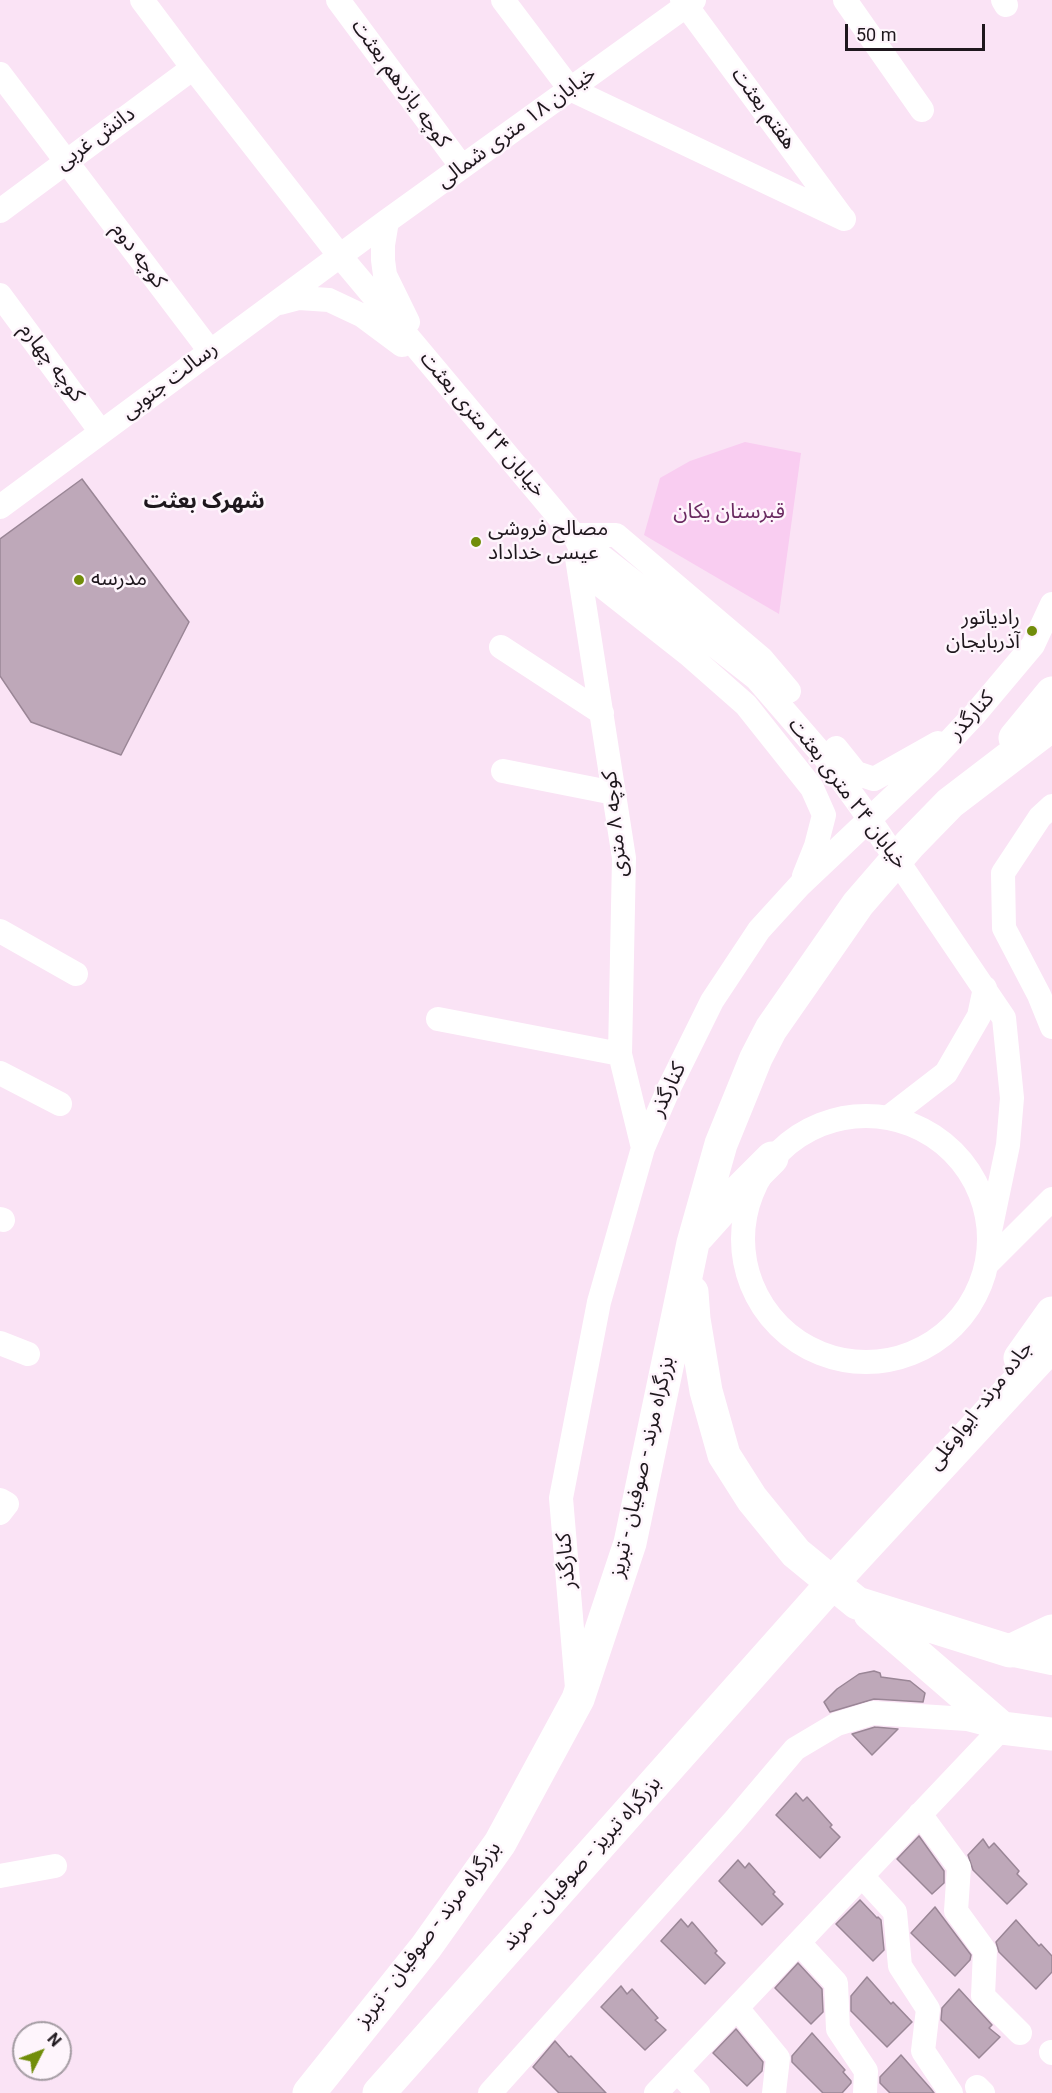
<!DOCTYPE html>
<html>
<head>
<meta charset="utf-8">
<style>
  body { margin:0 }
  #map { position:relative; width:1052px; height:2093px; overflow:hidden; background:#fae3f5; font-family:Roboto,sans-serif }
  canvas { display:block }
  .north { position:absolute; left:12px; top:2021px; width:60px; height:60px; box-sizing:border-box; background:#fef5fc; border:2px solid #a49ca3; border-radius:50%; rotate:48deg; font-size:16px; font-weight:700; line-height:24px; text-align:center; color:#1e171d }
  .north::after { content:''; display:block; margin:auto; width:21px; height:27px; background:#718d0a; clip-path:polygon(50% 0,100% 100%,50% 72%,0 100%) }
  .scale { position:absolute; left:845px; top:24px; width:140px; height:27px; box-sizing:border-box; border:3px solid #1e171d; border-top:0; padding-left:8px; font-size:18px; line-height:21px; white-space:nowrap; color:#1e171d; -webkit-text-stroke:4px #fef5fc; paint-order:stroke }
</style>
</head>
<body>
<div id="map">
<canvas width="1052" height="2093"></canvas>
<div class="north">N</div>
<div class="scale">50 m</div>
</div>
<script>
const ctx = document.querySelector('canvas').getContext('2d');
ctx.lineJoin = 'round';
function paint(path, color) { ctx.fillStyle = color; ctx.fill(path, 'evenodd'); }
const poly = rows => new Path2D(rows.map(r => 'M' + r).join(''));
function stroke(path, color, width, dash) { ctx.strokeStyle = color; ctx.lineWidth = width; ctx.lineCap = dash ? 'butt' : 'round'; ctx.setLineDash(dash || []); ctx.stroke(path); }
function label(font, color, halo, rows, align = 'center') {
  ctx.font = font + ' Roboto,"Noto Sans Arabic",sans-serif'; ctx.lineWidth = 5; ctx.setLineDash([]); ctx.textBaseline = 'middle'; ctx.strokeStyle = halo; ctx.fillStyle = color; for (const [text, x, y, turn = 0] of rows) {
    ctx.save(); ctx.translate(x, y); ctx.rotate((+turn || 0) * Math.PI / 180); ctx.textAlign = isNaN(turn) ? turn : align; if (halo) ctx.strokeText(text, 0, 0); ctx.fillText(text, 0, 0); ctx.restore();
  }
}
paint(poly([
  [745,442,801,453,779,614,644,535,660,478,690,461]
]), '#f9cdf1');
const building = poly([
  [82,479,189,622,121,755,31,722,0,676,0,539,82,479],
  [874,1671,880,1673,881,1677,910,1681,925,1693,923,1702,874,1699,830,1712,824,1702,837,1689,859,1674,874,1671],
  [875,1727,898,1729,872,1755,852,1734,875,1727],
  [796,1793,803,1801,807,1797,832,1825,830,1827,840,1837,820,1858,776,1815,796,1793],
  [919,1836,944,1871,944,1883,932,1894,897,1859,919,1836],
  [983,1839,989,1848,994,1843,1019,1871,1017,1874,1027,1884,1007,1904,973,1870,968,1855,983,1839],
  [738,1860,745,1868,749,1863,775,1892,773,1894,783,1904,762,1925,719,1881,738,1860],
  [860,1900,877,1918,878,1917,881,1920,884,1950,873,1961,836,1924,860,1900],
  [935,1907,971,1955,970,1960,955,1976,911,1933,935,1907],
  [681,1919,688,1927,692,1922,717,1951,715,1953,725,1963,705,1984,661,1941,681,1919],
  [1016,1920,1039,1946,1041,1944,1052,1956,1052,1972,1036,1989,999,1952,996,1942,1016,1920],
  [798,1963,822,1989,823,2012,811,2024,775,1988,798,1963],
  [867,1977,891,2004,893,2002,912,2022,887,2047,851,2011,851,1996,867,1977],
  [621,1986,627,1994,632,1989,658,2018,655,2020,666,2030,645,2050,601,2007,621,1986],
  [959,1989,992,2025,989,2028,1000,2037,979,2058,941,2020,942,2008,959,1989],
  [736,2029,763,2062,762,2071,747,2086,713,2053,736,2029],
  [812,2033,845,2070,843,2072,851,2081,851,2083,842,2093,823,2093,792,2062,792,2056,812,2033],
  [555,2041,569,2057,571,2056,606,2093,559,2093,533,2067,555,2041],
  [901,2055,931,2089,934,2093,890,2093,880,2083,880,2077,901,2055]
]);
paint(building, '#bea8b9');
stroke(building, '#9a8696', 1.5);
stroke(poly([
  [142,0,193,68,340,256,574,535,756,678,827,760,861,807,1004,1018,1012,1098,1008,1145,990,1231],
  [338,0,462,167],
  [503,0,570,89,844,219],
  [682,0,842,217],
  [845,0,922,110],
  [1003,0,1006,5],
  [0,74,210,351],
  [0,211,193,68],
  [387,221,383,245,383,260,385,275,408,322],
  [0,295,101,432],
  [280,303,299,298,329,300,363,316,402,345],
  [0,507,387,221,694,0],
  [577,558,624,858,620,1054,643,1148],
  [501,647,602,713],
  [789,691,762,659,616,535,574,535,598,583,688,654,746,705,812,788,824,815,816,846,804,876],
  [836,748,856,773,874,779,938,743],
  [503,771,614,793],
  [1052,806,1040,817,1003,873,1004,928,1039,995,1052,1027],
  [0,931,76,974],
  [438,1019,620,1054],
  [0,1073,60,1104],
  '743 1239a123 123 0 1 1 246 0a123 123 0 1 1-246 0Z',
  [889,1117,946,1073,979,1016,985,988],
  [0,1219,3,1220],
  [988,1263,1052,1199],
  [0,1343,28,1354],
  [0,1500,7,1504,0,1513],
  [577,1688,561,1498,599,1302,643,1148,669,1088,712,1001,759,930,800,885,930,762,975,714,1033,645,1052,604],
  [920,1814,959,1867,956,1911,985,1951,983,1996,1020,2033],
  [0,1876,55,1866],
  [862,1876,895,1912,900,1966,928,2009,923,2051,951,2093],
  [799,1943,836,1983,838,2029,866,2071,865,2093],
  [737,2008,778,2058,774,2093],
  [1051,2052,1052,2053],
  [677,2071,698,2093],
  [977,2087,983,2093],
  [490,2093,734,1821,795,1749,837,1724,873,1713,967,1719,1002,1728,656,2093]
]), '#fff', 24);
stroke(poly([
  [1010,1651,1052,1660]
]), '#fff', 30);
stroke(poly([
  [1015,738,1052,693],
  [698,1236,733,1197,772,1158],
  [692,1292,694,1319,706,1391,724,1455,752,1499,796,1553,857,1603,1010,1651,1052,1631],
  [1020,1358,1052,1313],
  [870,1614,1002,1728,1052,1734],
  [309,2093,426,1947,500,1843,578,1699,630,1543,693,1243,721,1144,756,1058,771,1029,858,904,910,844,950,803,1052,725],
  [379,2093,845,1569,1052,1345]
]), '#fff', 33);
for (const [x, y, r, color] of [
  [476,542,6,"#718d0a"],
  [79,580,6,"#718d0a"],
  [1032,631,6,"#718d0a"]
]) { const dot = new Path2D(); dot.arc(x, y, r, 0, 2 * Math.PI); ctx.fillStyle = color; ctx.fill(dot); stroke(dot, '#fef5fc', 2); }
label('21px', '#1e171d', '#fef5fc', [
  ["کوچه یازدهم بعثت",400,84,54],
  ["هفتم بعثت",763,109,54],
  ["خیابان ۱۸ متری شمالی",517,128,-36],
  ["دانش غربی",96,139,-36],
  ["کوچه دوم",138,256,53],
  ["کوچه چهارم",51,363,53],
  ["رسالت جنوبی",170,381,-37],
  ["خیابان ۲۴ متری بعثت",482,425,50],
  ["کنارگذر",972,716,-48],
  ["خیابان ۲۴ متری بعثت",847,794,53],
  ["کوچه ۸ متری",616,824,-96],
  ["کنارگذر",669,1090,-65],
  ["جاده مرند- ایواوغلی",981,1406,-52],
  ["بزرگراه مرند - صوفیان - تبریز",643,1467,-77],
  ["کنارگذر",567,1561,-95],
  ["بزرگراه تبریز - صوفیان - مرند",582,1864,-48],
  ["بزرگراه مرند - صوفیان - تبریز",429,1935,-53]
]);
label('21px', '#692960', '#fef5fc', [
  ["قبرستان یکان",729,513]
]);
label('21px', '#1e171d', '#fef5fc', [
  ["مصالح فروشی",488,530],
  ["عیسی خداداد",488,554],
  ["مدرسه",91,580],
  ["رادیاتور",1020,619,"right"],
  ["آذربایجان",1020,643,"right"]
], 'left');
label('bold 22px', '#1e171d', '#fef5fc', [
  ["شهرک بعثت",204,502]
]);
</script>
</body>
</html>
